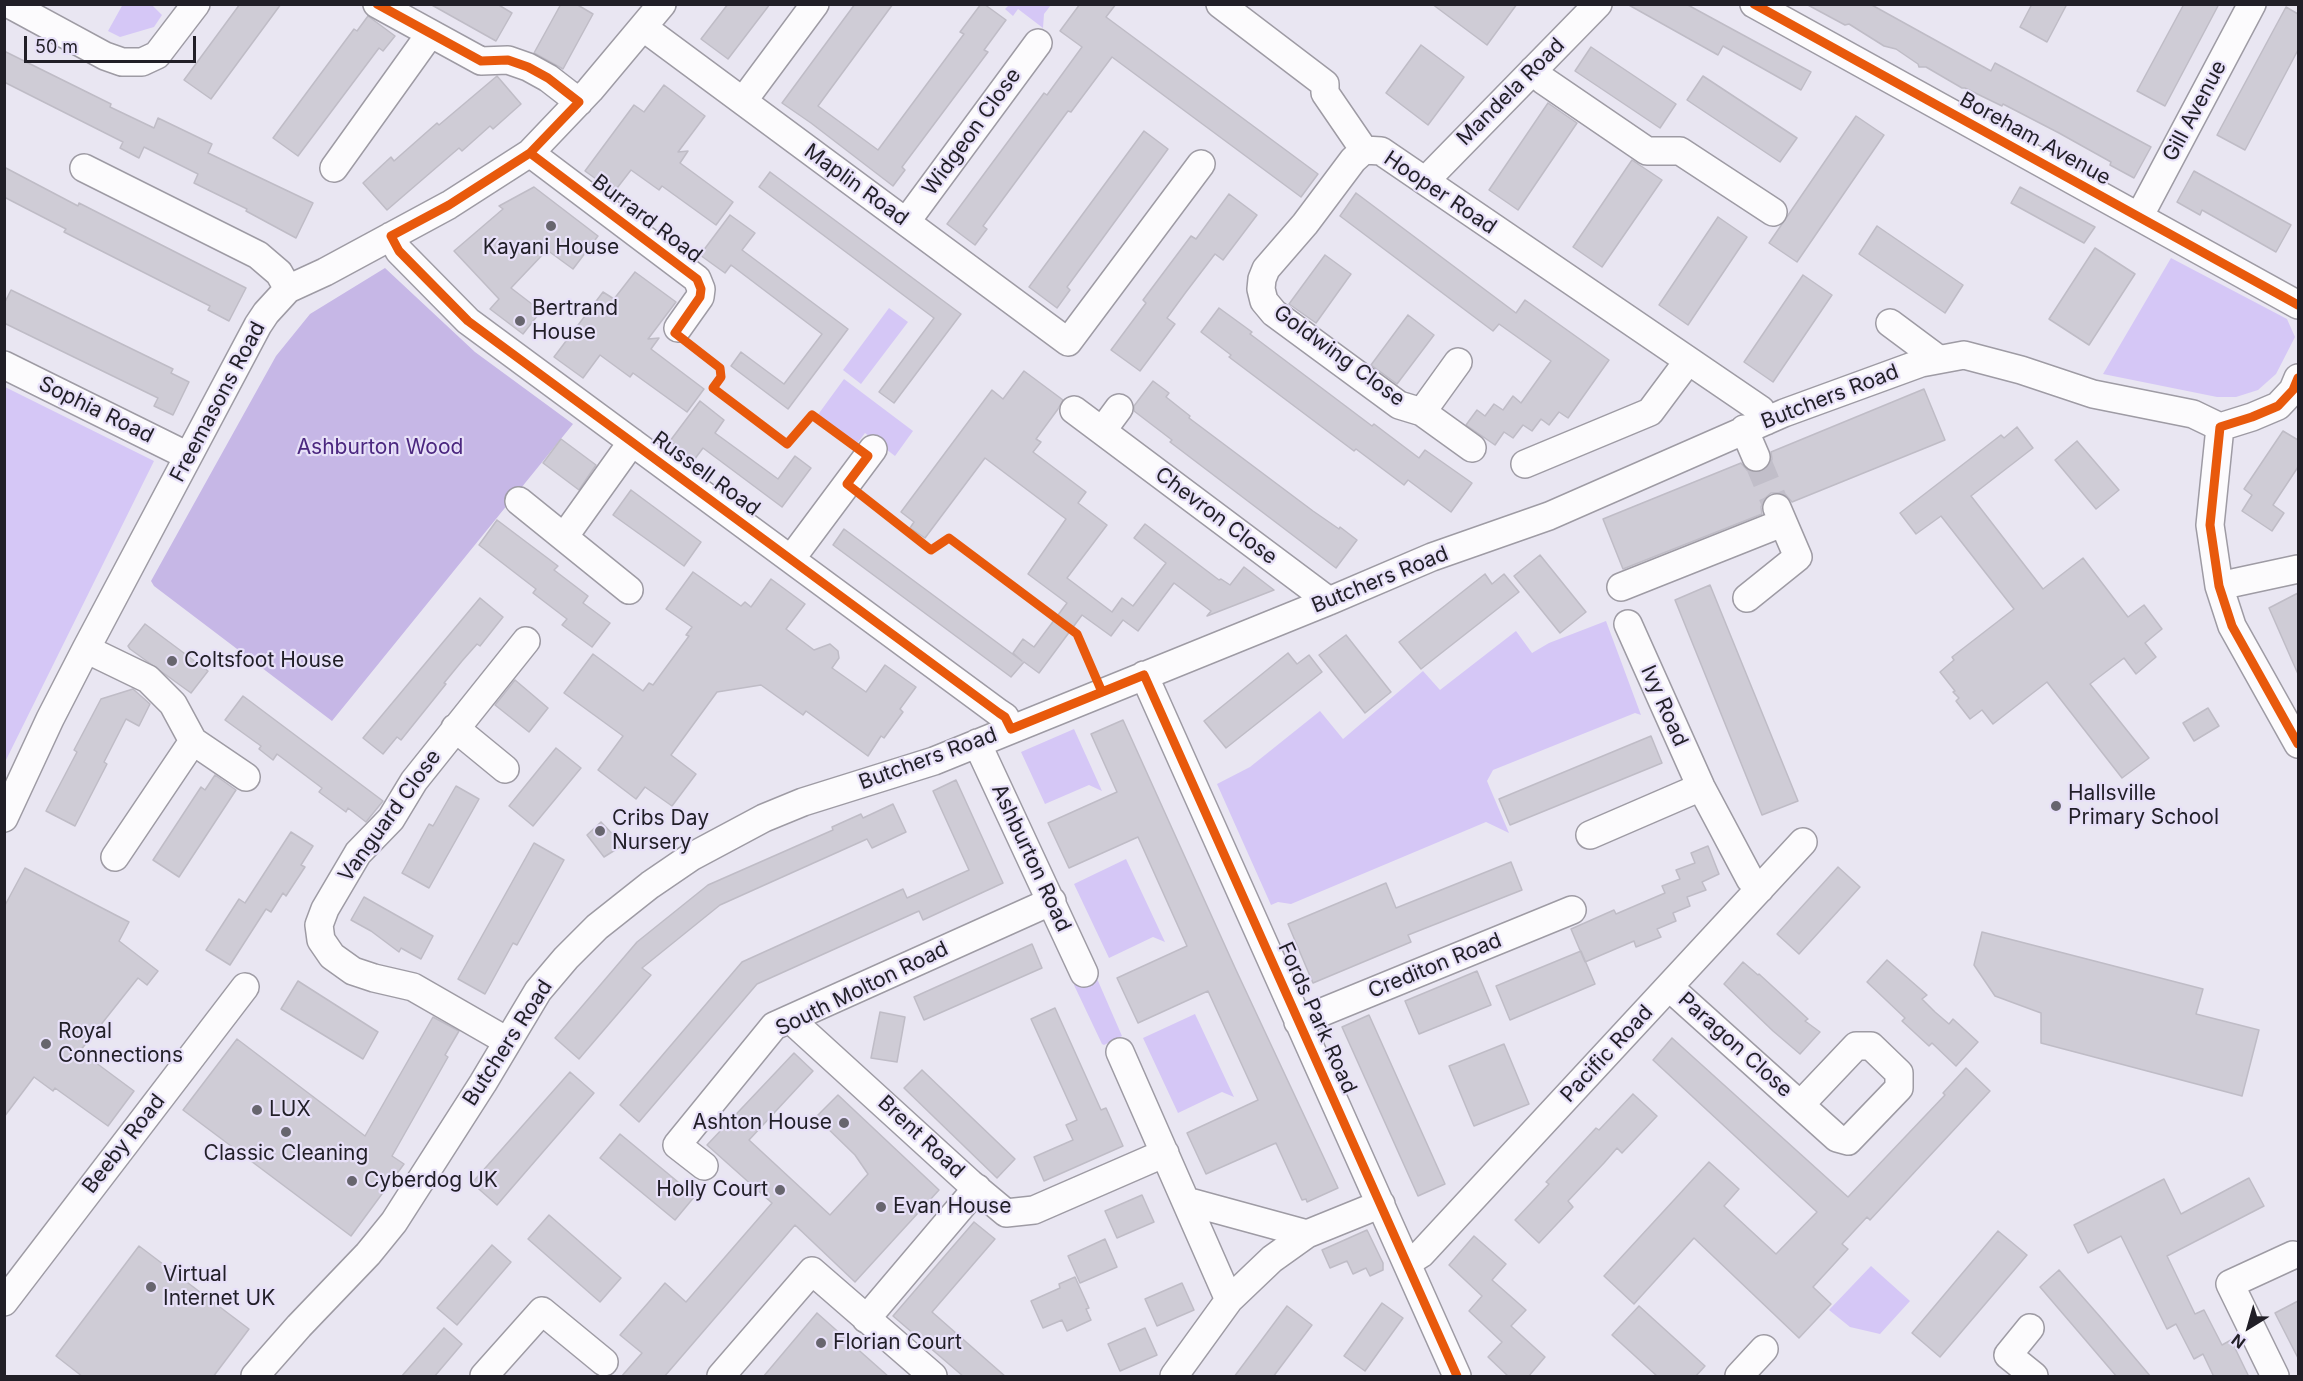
<!DOCTYPE html>
<html>
<head>
<meta charset="utf-8">
<style>
  body { margin:0 }
  #map { position:relative; width:2303px; height:1381px; overflow:hidden; background:#e9e6f2; font-family:Inter,sans-serif }
  canvas { display:block }
  .frame { position:absolute; inset:0; border:6px solid #211f27; pointer-events:none }
  .north { position:absolute; left:2219px; top:1297px; width:60px; height:60px; -webkit-text-stroke:4px #e7e0f8; paint-order:stroke; rotate:217deg; font-size:16px; font-weight:700; line-height:24px; text-align:center; color:#211f27 }
  .north::after { content:''; display:block; margin:auto; width:21px; height:27px; background:#211f27; clip-path:polygon(50% 0,100% 100%,50% 72%,0 100%) }
  .scale { position:absolute; left:24px; top:36px; width:172px; height:27px; box-sizing:border-box; border:3px solid #211f27; border-top:0; padding-left:8px; font-size:18px; line-height:21px; white-space:nowrap; color:#211f27; -webkit-text-stroke:4px #e7e0f8; paint-order:stroke }
</style>
</head>
<body>
<div id="map">
<canvas width="2303" height="1381"></canvas>
<div class="frame"></div>
<div class="north">N</div>
<div class="scale">50 m</div>
</div>
<script>
const ctx = document.querySelector('canvas').getContext('2d');
ctx.lineJoin = 'round';
function paint(path, color) { ctx.fillStyle = color; ctx.fill(path, 'evenodd'); }
const poly = rows => new Path2D(rows.map(r => 'M' + r).join(''));
function stroke(path, color, width, dash) { ctx.strokeStyle = color; ctx.lineWidth = width; ctx.lineCap = dash ? 'butt' : 'round'; ctx.setLineDash(dash || []); ctx.stroke(path); }
function label(font, color, halo, rows, align = 'center') {
  ctx.font = font + ' Inter,sans-serif'; ctx.lineWidth = 4.5; ctx.setLineDash([]); ctx.textBaseline = 'middle'; ctx.strokeStyle = halo; ctx.fillStyle = color; for (const [text, x, y, turn = 0] of rows) {
    ctx.save(); ctx.translate(x, y); ctx.rotate((+turn || 0) * Math.PI / 180); ctx.textAlign = isNaN(turn) ? turn : align; if (halo) ctx.strokeText(text, 0, 0); ctx.fillText(text, 0, 0); ctx.restore();
  }
}
paint(poly([
  [123,4,152,5,162,15,154,27,120,37,108,31],
  [1009,5,1009,4,1051,5,1044,14,1043,28,1018,9,1013,16,1005,9],
  [2171,258,2287,319,2295,337,2276,374,2258,390,2236,397,2217,397,2103,374],
  [889,308,908,322,861,384,843,370],
  [844,379,913,431,895,456,865,433,856,445,817,416],
  [5,387,154,461,5,762],
  [1606,621,1641,715,1635,713,1493,770,1487,781,1509,833,1486,822,1291,904,1278,902,1271,905,1217,784,1250,767,1320,711,1343,739,1423,671,1440,690,1516,631,1532,653,1549,643],
  [1074,729,1102,791,1089,785,1045,804,1021,752],
  [1126,859,1165,942,1153,937,1109,958,1074,884],
  [1095,974,1122,1036,1104,1045,1102,1044,1074,985,1076,980],
  [1195,1014,1234,1097,1222,1092,1178,1113,1143,1038],
  [1871,1266,1910,1301,1880,1334,1850,1327,1829,1310]
]), '#d5c7f6');
paint(poly([
  [385,268,475,352,573,424,332,721,154,586,151,581,276,356,310,314]
]), '#c6b7e6');
const building = poly([
  [240,4,281,4,211,99,184,80,240,4],
  [430,4,497,4,512,13,496,41,430,4],
  [561,4,576,4,593,14,563,69,534,53,561,4],
  [728,4,770,4,728,59,701,39,728,4],
  [855,4,893,4,818,106,878,150,964,34,960,32,981,4,984,4,1006,20,984,50,988,52,902,167,905,170,893,186,811,123,782,103,855,4],
  [1080,4,1116,4,1106,17,1318,174,1301,197,1112,57,1071,112,1068,111,983,226,987,229,975,245,947,224,1044,93,1047,95,1082,47,1060,31,1080,4],
  [1432,4,1517,4,1487,45,1432,4],
  [1627,4,1686,4,1811,72,1801,90,1723,46,1718,55,1627,4],
  [1806,4,1870,4,1991,71,1995,63,2151,147,2134,178,2110,165,2111,162,2059,133,2003,104,2002,106,1965,88,1962,88,1926,67,1919,67,1918,64,1896,49,1884,46,1849,24,1845,25,1806,4],
  [2032,4,2067,4,2047,42,2020,27,2032,4],
  [2184,4,2219,4,2165,106,2137,91,2184,4],
  [2286,7,2298,14,2298,50,2245,150,2217,135,2286,7],
  [368,16,395,36,383,51,379,48,298,156,273,138,354,29,357,31,368,16],
  [1421,45,1464,77,1428,125,1386,93,1421,45],
  [1591,47,1676,104,1660,128,1575,71,1591,47],
  [4,51,111,104,110,107,154,128,158,118,212,144,208,153,313,203,296,238,246,211,247,209,194,183,198,174,144,147,139,158,120,148,123,142,4,82,4,51],
  [497,76,521,104,493,129,490,126,462,151,459,148,387,210,363,183,391,157,394,161,437,123,439,125,497,76],
  [1703,76,1797,138,1780,162,1687,100,1703,76],
  [664,85,705,116,678,152,688,151,680,163,733,202,716,225,662,186,659,190,631,170,614,192,585,171,634,105,644,112,664,85],
  [1548,103,1577,123,1518,210,1489,190,1548,103],
  [1856,116,1884,135,1797,262,1769,243,1856,116],
  [1144,131,1168,149,1067,287,1070,290,1057,308,1029,287,1144,131],
  [1632,160,1662,180,1602,267,1573,247,1632,160],
  [4,167,78,206,79,203,246,288,229,321,208,310,210,306,64,232,66,229,4,197,4,167],
  [2194,171,2291,225,2276,252,2202,210,2200,215,2177,202,2194,171],
  [770,172,961,314,894,403,879,392,934,318,759,187,770,172],
  [534,187,598,236,573,269,547,250,511,288,541,311,523,334,490,309,499,299,454,251,503,209,499,206,534,187],
  [2020,187,2095,227,2084,243,2011,203,2020,187],
  [1356,193,1516,313,1525,300,1609,360,1568,418,1559,412,1549,425,1541,419,1532,431,1523,425,1513,438,1504,432,1495,445,1466,425,1477,410,1485,416,1494,404,1503,410,1513,396,1521,403,1551,361,1499,324,1493,331,1340,216,1356,193],
  [1229,194,1257,215,1223,260,1215,254,1186,292,1167,318,1175,324,1140,371,1111,350,1146,303,1143,300,1191,236,1196,239,1229,194],
  [730,215,755,233,742,250,848,329,788,409,731,366,741,352,784,384,822,334,731,265,725,273,700,255,730,215],
  [1718,217,1747,237,1688,325,1659,305,1718,217],
  [1877,226,1963,285,1945,313,1859,254,1877,226],
  [2095,248,2135,274,2089,345,2049,319,2095,248],
  [1325,255,1351,274,1316,323,1289,304,1325,255],
  [635,272,676,302,648,339,659,338,651,349,704,389,687,412,633,373,630,377,600,355,583,378,554,357,603,292,614,299,635,272],
  [1803,275,1832,295,1773,382,1744,362,1803,275],
  [11,290,173,369,171,373,189,382,173,415,154,406,158,398,4,323,4,304,11,290],
  [1219,308,1252,332,1250,334,1372,426,1374,424,1419,458,1425,450,1472,483,1451,512,1408,480,1404,485,1356,449,1354,451,1229,357,1231,355,1201,332,1219,308],
  [1408,315,1434,335,1397,384,1371,365,1408,315],
  [1024,371,1063,400,1058,409,1036,439,1041,442,1033,452,1086,492,1078,503,1107,525,1067,578,1112,612,1122,598,1133,606,1166,563,1134,538,1145,524,1219,580,1221,579,1230,585,1244,567,1274,590,1207,616,1211,611,1174,583,1138,631,1123,620,1111,636,1082,615,1039,673,1024,662,1011,677,833,545,844,529,1022,661,1013,653,1023,639,1034,647,1067,603,1028,574,1066,519,985,458,925,538,910,528,914,522,901,512,992,390,1003,399,1024,371],
  [1153,381,1169,393,1166,397,1190,416,1189,418,1313,511,1339,529,1340,527,1357,540,1336,568,1170,442,1172,440,1134,411,1134,406,1153,381],
  [1924,389,1945,440,1792,502,1786,495,1779,493,1771,493,1764,499,1761,507,1762,514,1623,569,1603,519,1741,463,1747,470,1754,472,1762,472,1769,466,1772,459,1771,452,1924,389],
  [700,401,724,420,715,433,778,479,795,456,811,468,782,507,703,448,694,460,670,441,700,401],
  [2017,427,2033,448,1971,496,2043,589,2083,558,2128,617,2144,605,2162,629,2145,643,2156,657,2136,674,2124,658,2090,684,2149,758,2122,778,2047,682,1993,724,1982,710,1970,719,1956,701,1959,698,1953,692,1955,691,1940,672,1954,660,1952,657,2014,609,1941,516,1916,534,1900,513,2001,435,2004,438,2017,427],
  [2283,431,2298,440,2298,467,2273,505,2284,513,2272,531,2242,511,2252,495,2244,489,2283,431],
  [561,439,596,465,579,490,543,463,561,439],
  [2077,441,2119,490,2096,509,2055,460,2077,441],
  [631,490,701,542,684,566,613,515,631,490],
  [497,520,558,566,554,570,588,596,583,603,610,623,592,647,562,625,567,619,533,593,536,589,479,545,497,520],
  [1540,555,1586,612,1560,633,1514,576,1540,555],
  [693,572,741,606,745,602,751,607,771,579,805,604,786,629,814,650,830,644,838,651,839,658,832,668,866,692,885,665,916,687,900,709,903,712,884,738,881,736,868,756,806,711,803,715,761,685,717,692,671,755,696,774,672,806,645,787,636,799,598,770,623,736,564,693,593,654,643,691,649,683,653,685,689,636,686,635,692,627,666,609,693,572],
  [1485,574,1492,584,1504,574,1519,592,1421,669,1399,642,1485,574],
  [1710,585,1798,801,1762,815,1675,600,1710,585],
  [2298,593,2298,674,2269,608,2298,593],
  [480,598,503,617,480,646,477,644,462,661,444,683,446,684,401,740,397,737,383,754,363,738,480,598],
  [145,624,208,671,191,693,130,649,128,646,145,624],
  [1346,635,1391,692,1365,713,1319,655,1346,635],
  [1288,653,1297,664,1309,655,1322,672,1226,748,1204,721,1288,653],
  [515,680,548,708,529,732,495,705,515,680],
  [133,689,150,704,139,726,126,719,104,762,107,764,75,826,46,811,77,752,74,750,101,699,133,689],
  [243,696,383,801,366,822,348,808,346,812,319,792,322,788,277,754,273,760,259,749,261,746,225,720,243,696],
  [2208,708,2219,726,2194,741,2183,723,2208,708],
  [1123,720,1236,970,1338,1188,1307,1202,1306,1199,1302,1200,1276,1143,1206,1174,1187,1133,1258,1100,1208,991,1138,1023,1117,978,1187,946,1138,837,1069,868,1048,823,1117,792,1091,734,1123,720],
  [1651,736,1662,763,1510,825,1499,799,1651,736],
  [556,748,581,768,533,826,509,806,556,748],
  [215,775,236,790,179,877,153,860,201,787,205,790,215,775],
  [956,780,1003,883,923,920,919,911,757,984,639,1122,620,1105,742,962,903,889,907,898,969,870,933,791,956,780],
  [456,786,479,799,429,888,402,873,429,824,433,826,456,786],
  [893,804,906,832,872,848,867,839,720,905,642,968,651,975,579,1059,555,1038,637,942,708,885,833,830,832,827,861,814,863,818,893,804],
  [601,822,623,845,604,857,587,835,601,822],
  [291,832,313,846,301,865,305,867,286,896,283,893,271,912,266,909,230,965,206,950,239,899,245,903,291,832],
  [534,843,564,860,517,945,513,943,485,994,458,979,534,843],
  [1708,846,1719,874,1702,882,1706,890,1687,897,1690,906,1673,913,1676,921,1657,929,1661,937,1636,947,1634,941,1585,962,1571,929,1614,910,1616,914,1665,893,1662,886,1680,879,1676,870,1695,863,1691,853,1708,846],
  [1511,862,1522,890,1408,935,1411,942,1313,983,1288,924,1386,883,1396,908,1511,862],
  [1838,867,1860,887,1799,954,1777,934,1838,867],
  [25,868,129,922,119,941,158,971,147,985,138,978,80,1051,134,1091,108,1126,55,1088,53,1091,34,1077,4,1117,4,907,25,868],
  [364,897,433,936,421,959,401,948,399,952,371,931,351,920,364,897],
  [1982,932,2203,989,2196,1014,2259,1030,2242,1096,2041,1043,2041,1013,1995,996,1974,965,1982,932],
  [1032,944,1042,968,924,1020,914,997,1032,944],
  [1581,951,1595,984,1510,1020,1496,986,1581,951],
  [1887,960,1927,995,1922,999,1935,1012,1949,1024,1953,1019,1978,1042,1956,1066,1932,1043,1929,1046,1902,1021,1905,1018,1867,982,1887,960],
  [1743,962,1758,975,1759,974,1808,1019,1805,1021,1820,1032,1800,1054,1773,1031,1724,984,1743,962],
  [1477,971,1491,1005,1419,1034,1405,1001,1477,971],
  [298,981,378,1032,363,1059,281,1009,298,981],
  [1055,1008,1101,1110,1106,1108,1123,1146,1044,1181,1034,1157,1073,1140,1066,1125,1077,1120,1031,1019,1055,1008],
  [880,1012,905,1017,897,1062,871,1058,880,1012],
  [1369,1015,1445,1184,1418,1196,1342,1027,1369,1015],
  [433,1017,459,1031,445,1055,448,1057,392,1156,404,1164,351,1236,183,1110,237,1039,365,1136,433,1017],
  [1672,1038,1848,1197,1945,1095,1943,1093,1966,1068,1990,1091,1870,1220,1867,1217,1842,1244,1848,1249,1813,1287,1831,1304,1799,1338,1694,1238,1634,1304,1604,1276,1709,1162,1739,1189,1724,1206,1776,1254,1817,1212,1653,1060,1672,1038],
  [1504,1044,1529,1104,1474,1126,1449,1066,1504,1044],
  [794,1053,813,1071,749,1140,830,1215,868,1174,855,1155,816,1117,838,1095,939,1190,855,1282,795,1225,664,1377,621,1377,642,1353,620,1335,648,1303,665,1283,686,1302,772,1203,707,1145,794,1053],
  [922,1070,1015,1159,997,1178,904,1088,922,1070],
  [570,1072,594,1093,497,1205,472,1183,570,1072],
  [1633,1094,1657,1116,1622,1153,1617,1148,1604,1163,1568,1201,1573,1207,1539,1243,1515,1220,1549,1184,1546,1182,1596,1128,1599,1130,1633,1094],
  [620,1134,695,1196,675,1220,600,1158,620,1134],
  [2249,1178,2264,1206,2167,1256,2195,1314,2204,1310,2222,1345,2231,1340,2249,1377,2214,1377,2203,1354,2194,1359,2176,1324,2167,1329,2121,1236,2088,1253,2074,1225,2164,1179,2181,1214,2249,1178],
  [1142,1195,1154,1222,1117,1238,1105,1211,1142,1195],
  [549,1215,621,1278,600,1302,528,1239,549,1215],
  [974,1222,995,1239,932,1312,1006,1377,964,1377,893,1316,974,1222],
  [1367,1230,1383,1263,1383,1270,1370,1276,1366,1268,1353,1274,1347,1261,1330,1268,1322,1250,1367,1230],
  [1998,1231,2027,1255,1940,1357,1912,1333,1998,1231],
  [1474,1236,1506,1264,1492,1280,1526,1310,1511,1326,1545,1357,1528,1377,1509,1377,1488,1357,1502,1342,1469,1311,1482,1296,1449,1265,1474,1236],
  [1105,1239,1117,1267,1080,1283,1068,1256,1105,1239],
  [492,1245,511,1262,457,1325,437,1308,492,1245],
  [139,1246,249,1329,213,1377,83,1377,56,1356,139,1246],
  [2059,1270,2102,1319,2151,1377,2117,1377,2082,1336,2040,1287,2059,1270],
  [1075,1277,1089,1308,1086,1309,1091,1320,1067,1331,1062,1320,1043,1328,1031,1301,1060,1288,1059,1284,1075,1277],
  [1182,1283,1194,1310,1157,1326,1145,1299,1182,1283],
  [2298,1301,2298,1358,2275,1313,2298,1301],
  [1382,1303,1403,1318,1365,1371,1344,1356,1382,1303],
  [1287,1306,1312,1325,1273,1377,1234,1377,1287,1306],
  [1639,1306,1705,1366,1695,1377,1658,1377,1612,1335,1639,1306],
  [817,1313,889,1377,763,1377,817,1313],
  [444,1328,462,1344,434,1377,401,1377,444,1328],
  [1145,1328,1157,1355,1120,1371,1108,1344,1145,1328]
]);
paint(building, '#cfccd6');
stroke(building, '#bfbcc6', 1.5);
stroke(poly([
  [1756,457,1777,508]
]), '#c1bec9', 27, [27, 14]);
const minor = poly([
  [9,4,105,56,122,62,142,62,157,55,196,4],
  [377,4,481,61,508,60,528,67,548,78,579,102],
  [1220,4,1325,84,1325,93,1364,150,1381,151,1425,181,1761,410,1766,421],
  [1754,4,2298,305],
  [644,28,1068,342,1201,164],
  [1533,70,1543,80,1647,151,1680,151,1773,212],
  [743,101,815,4],
  [1364,150,1353,160,1305,224,1266,269,1262,279,1261,289,1264,301,1274,313,1399,405,1422,412,1472,448],
  [530,153,697,279,701,289,700,297,678,328],
  [84,168,258,255,279,273,288,289],
  [334,168,430,34],
  [1425,181,1598,4],
  [2139,217,2252,4],
  [906,222,1038,43],
  [391,236,399,251,468,321,999,713,1005,717,1011,729],
  [1890,323,1937,358],
  [4,365,188,456],
  [1074,410,1329,601],
  [1422,412,1458,362],
  [2220,427,2210,525,2219,586,2232,626,2298,744],
  [1744,429,1756,457],
  [1102,431,1119,408],
  [1525,464,1650,412,1688,361],
  [519,501,629,590],
  [564,537,632,442],
  [791,559,873,449],
  [2219,586,2298,569],
  [1621,587,1782,523],
  [1747,598,1798,557,1777,508],
  [1628,624,1701,787,1750,879,1760,889],
  [86,649,148,679,173,704,193,741,246,777],
  [1144,675,1457,1376],
  [455,728,505,769],
  [977,743,1084,973],
  [4,818,50,719,86,649,258,325,266,313,288,289,325,272,449,205,530,153,590,90,662,4],
  [1590,835,1701,787],
  [115,857,193,741],
  [1669,987,1837,1138,1848,1141,1899,1088,1899,1073,1871,1046,1856,1046,1801,1104],
  [790,1019,970,1183,1006,1213,1034,1210,1165,1153],
  [1298,1022,1572,910],
  [507,1041,413,987,374,978,353,971,332,956,321,940,319,925,325,909,358,853,391,819,414,781,526,641],
  [1120,1052,1229,1300],
  [704,1166,677,1145,774,1026,1052,901],
  [1186,1201,1307,1234],
  [1407,1263,1421,1254,1803,842],
  [4,1302,245,987],
  [866,1319,977,1188],
  [2030,1328,2008,1355,2034,1376],
  [255,1376,299,1326,368,1254,394,1222,483,1083,538,991,566,958,597,927,650,885,691,857,764,818,803,802,934,761,1329,601,1432,557,1549,516,1784,413,1921,363,1964,355,2021,370,2093,394,2193,414,2220,427,2252,417,2278,406,2293,390,2298,378],
  [484,1376,542,1311,604,1362],
  [721,1376,812,1271,933,1376],
  [1174,1376,1229,1300,1272,1259,1307,1234,1381,1204],
  [1739,1376,1764,1349],
  [2275,1376,2230,1284,2293,1255]
]);
stroke(minor, '#9e9ba4', 30);
stroke(minor, '#fcfbfd', 27);
stroke(poly([
  [377,4,481,61,508,60,528,67,548,78,579,102,530,153,449,205,391,236,399,251,468,321,999,713,1005,717,1011,729,1144,675,1457,1376],
  [1754,4,2298,305],
  [530,153,697,279,701,289,700,297,675,333,720,368,721,377,713,388,787,444,812,415,868,456,847,484,931,550,949,538,1077,634,1102,692],
  [2298,378,2293,390,2278,406,2252,417,2220,427,2210,525,2219,586,2232,626,2298,744]
]), '#e8590c', 9);
for (const [x, y, r, color] of [
  [551,226,6,"#67656e"],
  [520,321,6,"#67656e"],
  [172,661,6,"#67656e"],
  [2056,806,6,"#67656e"],
  [600,831,6,"#67656e"],
  [46,1044,6,"#67656e"],
  [257,1110,6,"#67656e"],
  [844,1123,6,"#67656e"],
  [286,1132,6,"#67656e"],
  [352,1181,6,"#67656e"],
  [780,1190,6,"#67656e"],
  [881,1207,6,"#67656e"],
  [151,1287,6,"#67656e"],
  [821,1343,6,"#67656e"]
]) { const dot = new Path2D(); dot.arc(x, y, r, 0, 2 * Math.PI); ctx.fillStyle = color; ctx.fill(dot); stroke(dot, '#e7e0f8', 2); }
label('21px', '#211f27', '#e7e0f8', [
  ["Mandela Road",1511,92,-45],
  ["Gill Avenue",2195,111,-62],
  ["Widgeon Close",972,132,-54],
  ["Boreham Avenue",2035,139,29],
  ["Maplin Road",856,185,36],
  ["Hooper Road",1440,193,34],
  ["Burrard Road",647,219,37],
  ["Goldwing Close",1339,356,36],
  ["Butchers Road",1830,397,-21],
  ["Freemasons Road",218,402,-62],
  ["Sophia Road",96,410,26],
  ["Russell Road",706,474,36],
  ["Chevron Close",1216,516,37],
  ["Butchers Road",1380,580,-22],
  ["Ivy Road",1664,706,66],
  ["Butchers Road",928,759,-20],
  ["Vanguard Close",390,816,-54],
  ["Ashburton Road",1031,858,65],
  ["Crediton Road",1435,966,-22],
  ["South Molton Road",862,989,-26],
  ["Fords Park Road",1317,1018,66],
  ["Butchers Road",508,1043,-57],
  ["Paragon Close",1735,1045,42],
  ["Pacific Road",1607,1054,-47],
  ["Brent Road",921,1137,43],
  ["Beeby Road",124,1144,-52]
]);
label('21px', '#211f27', '#e7e0f8', [
  ["Kayani House",551,248,"center"],
  ["Bertrand",532,309],
  ["House",532,333],
  ["Coltsfoot House",184,661],
  ["Hallsville",2068,794],
  ["Primary School",2068,818],
  ["Cribs Day",612,819],
  ["Nursery",612,843],
  ["Royal",58,1032],
  ["Connections",58,1056],
  ["LUX",269,1110],
  ["Ashton House",832,1123,"right"],
  ["Classic Cleaning",286,1154,"center"],
  ["Cyberdog UK",364,1181],
  ["Holly Court",768,1190,"right"],
  ["Evan House",893,1207],
  ["Virtual",163,1275],
  ["Internet UK",163,1299],
  ["Florian Court",833,1343]
], 'left');
label('21px', '#4b277f', '#e7e0f8', [
  ["Ashburton Wood",380,448]
]);
</script>
</body>
</html>
